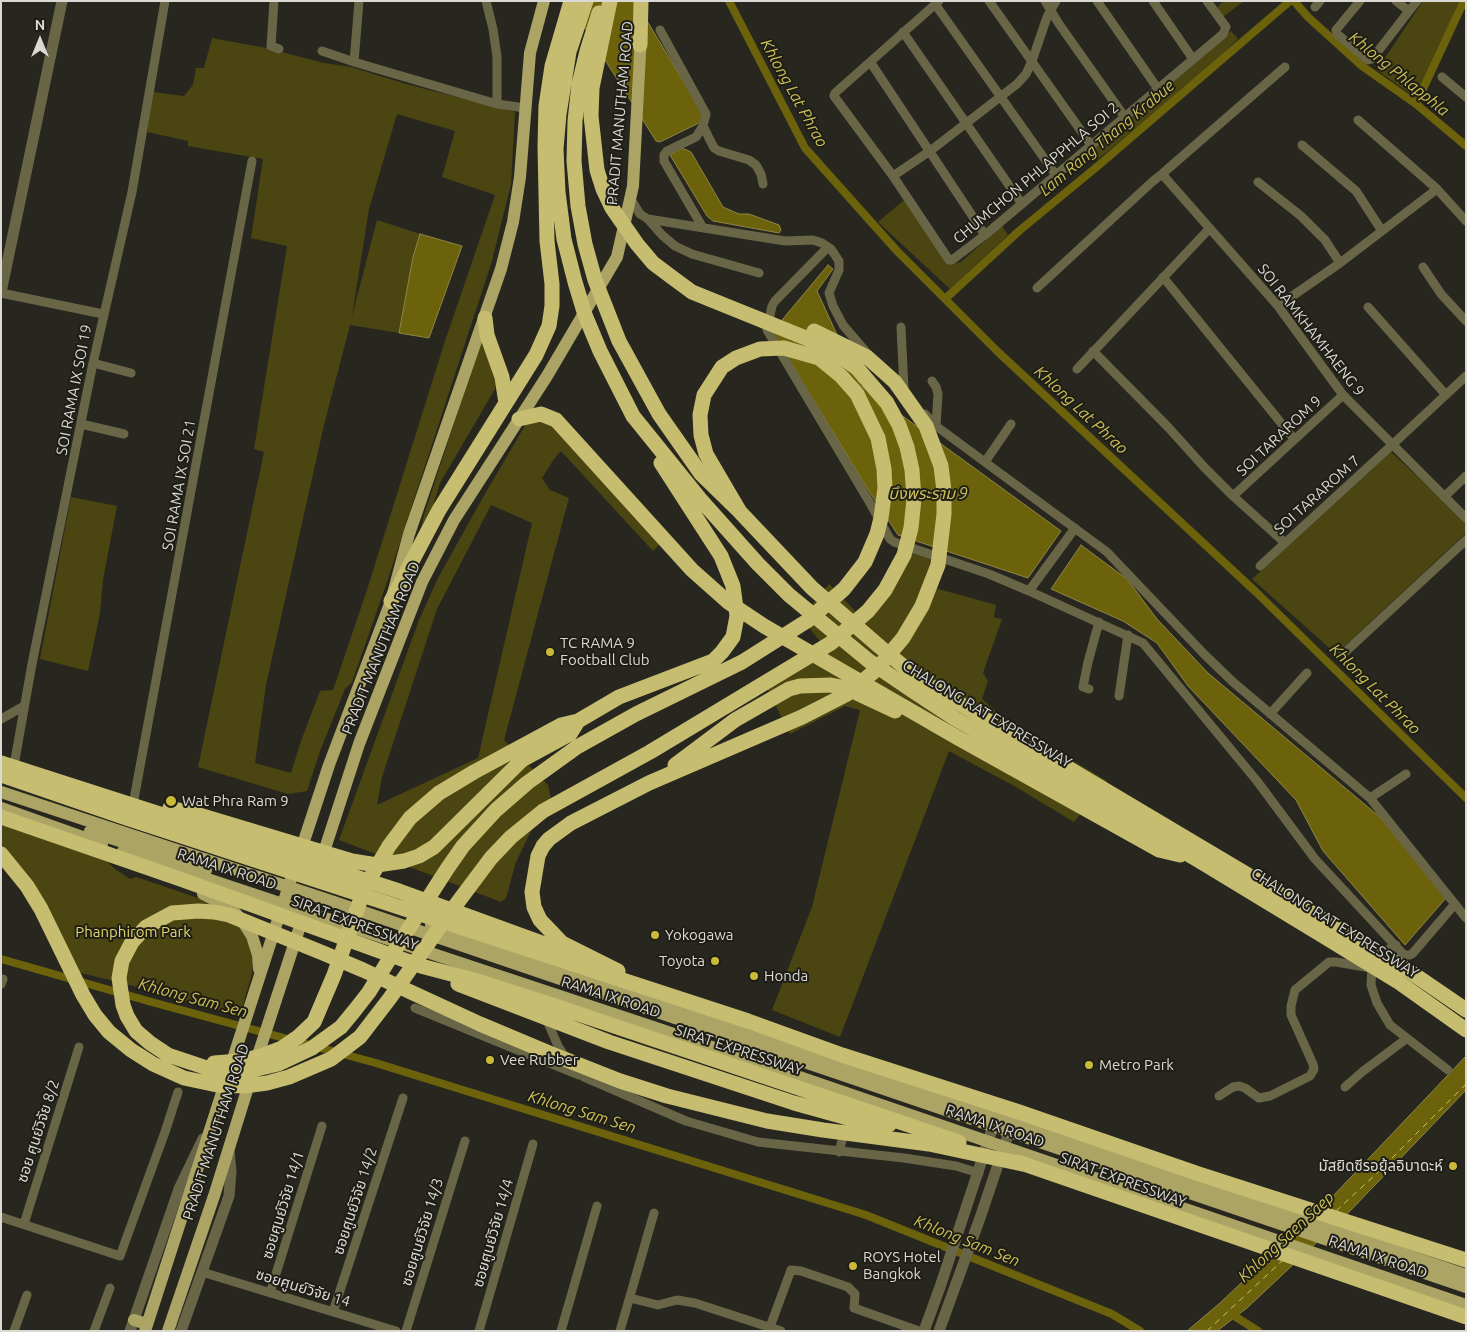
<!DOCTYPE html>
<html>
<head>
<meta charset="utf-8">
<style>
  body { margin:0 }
  #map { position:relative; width:1467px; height:1332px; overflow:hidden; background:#28271f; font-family:Ubuntu,sans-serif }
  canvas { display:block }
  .frame { position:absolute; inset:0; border:2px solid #dad9d4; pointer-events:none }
  .north { position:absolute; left:15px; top:15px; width:50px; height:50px; -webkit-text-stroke:4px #1f1e16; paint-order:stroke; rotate:0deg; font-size:14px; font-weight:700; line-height:20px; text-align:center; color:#dad9d4 }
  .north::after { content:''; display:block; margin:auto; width:18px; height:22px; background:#dad9d4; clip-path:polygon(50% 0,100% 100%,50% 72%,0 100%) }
</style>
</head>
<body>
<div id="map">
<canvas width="1467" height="1332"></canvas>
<div class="frame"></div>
<div class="north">N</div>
</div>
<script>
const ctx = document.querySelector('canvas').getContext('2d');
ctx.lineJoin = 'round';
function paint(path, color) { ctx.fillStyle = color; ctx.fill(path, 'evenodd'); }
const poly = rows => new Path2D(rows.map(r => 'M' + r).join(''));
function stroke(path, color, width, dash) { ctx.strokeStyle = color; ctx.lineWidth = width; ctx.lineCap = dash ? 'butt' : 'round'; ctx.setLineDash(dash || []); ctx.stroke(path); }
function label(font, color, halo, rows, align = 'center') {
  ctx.font = font + ' Ubuntu,"Noto Sans Thai",sans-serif'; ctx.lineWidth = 4; ctx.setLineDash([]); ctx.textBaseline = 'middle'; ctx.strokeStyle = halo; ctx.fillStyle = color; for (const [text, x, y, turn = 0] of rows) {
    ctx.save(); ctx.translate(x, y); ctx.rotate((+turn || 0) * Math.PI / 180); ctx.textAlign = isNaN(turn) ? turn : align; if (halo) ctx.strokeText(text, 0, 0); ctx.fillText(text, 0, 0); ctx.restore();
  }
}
paint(poly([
  [1223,1,1244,1,1223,17,1215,10],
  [1423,1,1461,1,1416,98,1377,70],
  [1231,31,1238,39,1201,75,1097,160,1089,150,1116,129],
  [212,38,266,48,324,63,351,67,406,84,515,112,511,184,492,261,386,585,352,682,345,689,320,751,307,791,288,794,198,767,264,452,254,449,287,246,251,238,263,159,188,146,188,141,147,132,153,92,184,96,193,85,196,68,204,68],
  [397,114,455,131,442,177,495,195,445,341,366,593,333,690,320,691,301,741,291,773,255,763,266,685,324,425,350,325,399,333,413,257,420,234,377,220,352,316,369,209],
  [904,200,947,260,953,264,961,262,1002,226,1008,235,950,289,878,222],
  [481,341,498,377,495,389,440,483,433,506,420,532,424,515],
  [545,419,661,543,653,551,561,451,554,459,542,478,550,490,569,498,504,740,548,785,553,808,531,831,516,862,506,898,501,902,339,840,419,620,438,578,486,492,526,424],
  [491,505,532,523,478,758,377,805,382,777,437,609],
  [1391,452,1466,521,1466,533,1336,654,1252,579],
  [71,497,117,506,103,580,100,613,88,671,40,659],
  [909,550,945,562,935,588,996,605,994,617,1002,619,983,673,988,681,982,699,1009,723,1107,781,1074,822,1016,787,949,751,840,1037,772,1010,812,907,860,710,845,706,790,734,767,688,828,651,801,618,829,584,863,619],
  [1,819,103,858,115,869,130,879,136,877,210,902,236,922,250,944,253,960,252,974,242,1008,212,1010,158,992,77,972,1,851]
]), '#4b4511');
const water = poly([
  [568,1,635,1,703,114,701,122,660,142,656,141,568,1],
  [682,148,691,152,723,207,739,214,749,214,779,225,781,230,779,233,713,221,707,216,670,155,682,148],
  [420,234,462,246,429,338,399,333,413,257,420,234],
  [828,265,833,269,817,291,860,385,1061,531,1028,578,898,535,867,488,772,332,828,265],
  [1081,545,1127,579,1157,619,1208,673,1381,818,1446,898,1405,945,1323,851,1296,800,1188,686,1157,643,1123,621,1051,589,1081,545],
  [1466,1056,1466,1090,1351,1210,1247,1308,1217,1331,1187,1331,1220,1303,1333,1196,1466,1056]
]);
paint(water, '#6c620b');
stroke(water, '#8d8647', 1);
stroke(poly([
  [729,1,805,148,897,251,997,351,1257,593,1466,798],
  [1294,1,1308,17,1362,66,1416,104,1466,146],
  [1416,104,1464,1],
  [945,299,1019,231,1099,165,1290,1],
  [1,959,148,1001,376,1063,866,1215,1112,1314,1140,1331],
  [1228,1312,1258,1331]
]), '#6c620b', 8);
stroke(poly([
  [1336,1211,1374,1176,1466,1084],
  [1207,1331,1282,1261]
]), '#cec156', 1, [6, 5]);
stroke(poly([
  [274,1,271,46,279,49],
  [359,1,354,62,497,104,525,108],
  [486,1,493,29,497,57,497,104],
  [939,1,835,93,834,96,893,176,949,260,952,260,985,235,1223,34,1226,27,1207,1],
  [989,1,1091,145],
  [1045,1,1059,24,1124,116],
  [1097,1,1158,89],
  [1153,1,1193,59],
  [1360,1,1336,30,1337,34,1368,60,1372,59,1409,11],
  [1396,1,1409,11,1417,1],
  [935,4,1056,175],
  [1315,7,1320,1],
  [660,30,706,114,703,126,696,137,667,151,664,155,664,161,703,228],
  [903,32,1022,204],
  [322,51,354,62],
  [871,63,985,235],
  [1442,77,1466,97],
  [1358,120,1437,189,1466,221],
  [703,126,714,148,719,151,749,160,756,165,761,174,763,184],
  [1302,145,1356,191,1382,231],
  [1162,174,1285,67],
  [893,176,930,151,1017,84,1026,74,1032,61,1047,17,1056,1],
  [1258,182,1301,216,1325,240,1340,263],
  [630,198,640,214,648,219,785,241,813,240,822,243,831,249,839,261,839,270,829,293,833,306,843,325,866,352],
  [648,219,662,235,675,246,692,254,759,273],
  [828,247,775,301,772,306,767,330,870,503,890,539,894,542,989,574,1029,591,1143,643,1257,781,1315,859,1404,955,1410,955,1413,953,1454,905],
  [1423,267,1441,294,1466,321],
  [1163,277,1294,439],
  [1037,288,1152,182,1162,174,1278,306,1343,395,1466,518],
  [1,293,103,314],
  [1278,306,1340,263,1437,189],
  [1368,307,1446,395],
  [901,327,904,389],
  [1093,351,1168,427,1204,467,1233,496,1285,543],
  [93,363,131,373],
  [1077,369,1209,229],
  [932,381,936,387,938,394,936,426],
  [925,414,936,426,1107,552,1205,655,1233,682,1370,798],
  [81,424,124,434],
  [985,462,1011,424],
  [1233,496,1343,395],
  [1444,497,1466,476],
  [1260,566,1392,445,1466,376],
  [1029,591,1075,528],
  [1342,655,1466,540],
  [1089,689,1083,687,1088,662,1099,622],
  [1119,696,1128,635],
  [1270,714,1307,673],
  [1,719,24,706],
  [13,771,32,664,93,363,132,192,165,1],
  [1406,774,1370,798,1466,918],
  [132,810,252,161],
  [1396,945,1378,955,1372,965,1371,985,1377,1003,1390,1025,1448,1070],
  [1,984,3,979],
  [415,1008,579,1075],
  [546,1018,558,1046,568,1062,584,1077,686,1121,758,1142,904,1158,956,1166,979,1173],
  [1345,1087,1362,1072,1406,1039],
  [1219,1096,1233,1087,1239,1086,1245,1088,1259,1098,1270,1096,1310,1076,1314,1069,1313,1064,1291,1015,1291,1006,1295,990,1329,962,1336,962,1371,968],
  [839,1152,848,1118],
  [1,1217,120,1256,165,1132,178,1092],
  [24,1224,79,1047],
  [202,1272,396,1331],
  [270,1293,322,1126],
  [630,1298,658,1305,677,1300,695,1303,781,1331],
  [333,1312,403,1098],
  [770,1327,791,1270,801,1271,848,1287,855,1294,854,1308,919,1331],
  [14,1331,27,1295],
  [94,1331,110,1288],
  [406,1331,465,1141],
  [479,1331,533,1144],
  [561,1331,597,1206],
  [620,1331,654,1213]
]), '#696648', 9);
stroke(poly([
  [1,292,62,1],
  [130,1331,179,1189,203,1139],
  [181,1331,229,1196,231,1171,229,1151],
  [924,1331,940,1287,996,1117],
  [939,1331,980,1218,1012,1123]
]), '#696648', 11);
stroke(poly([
  [1,792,331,901,1466,1287],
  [1,808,102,844],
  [90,831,206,870],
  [123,851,659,1029,1466,1305],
  [299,856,329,765,391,601,409,534,501,269,513,222,520,177,530,53,544,1],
  [321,861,359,744,422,582,454,520,547,376,617,257,633,186,641,35],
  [203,894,232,909,243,922,252,936,258,955,259,969],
  [431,925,1466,1275],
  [134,1320,147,1324],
  [145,1331,291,879],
  [168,1331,214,1196,259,1052,304,914]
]), '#aca465', 12);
stroke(poly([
  [586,1,569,52,559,114,556,149,558,192,564,239,575,282,585,315,600,351,633,416,700,499,758,564,789,595,869,661,910,689,954,718,1198,860,1325,937,1397,981,1466,1030],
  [599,13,587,51,579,84,575,121,574,161,578,206,585,244,595,280,619,341,659,414,701,474,740,512,812,588,880,647,920,680,1406,969,1466,1010],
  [640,45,641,1],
  [485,318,487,335,502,377,506,403],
  [519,419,541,414,556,420,692,570,728,602,764,626,958,738,1159,850,1180,855],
  [740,512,706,454,701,435,700,415,704,395,722,367,736,358,760,349,784,348,819,358,841,376,857,394,878,438,884,469,885,488,881,518,877,534,865,562,844,589,807,621,742,662,636,714,577,747,527,783,496,810,463,846,447,869,395,950,369,992,355,1010,341,1027,312,1048,278,1064,244,1072,216,1071,168,1055,150,1043,136,1031,127,1016,123,1005,119,978,122,961,132,942,146,927,172,913,198,911,214,912,229,915,323,953,363,970,480,1024,549,1053,620,1081,667,1096,767,1121,823,1130,929,1144,1027,1165],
  [391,601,439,510,536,355,549,326,552,306,552,284,547,241,545,146,546,106,552,66,571,1],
  [1,763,399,891,564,951],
  [675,765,735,720,789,689,800,686,831,685,846,688,895,711],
  [1,775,126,818,748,1021,842,1055,1019,1112,1199,1174,1466,1260],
  [170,808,199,815,352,861,377,865,404,861,419,856,434,847,522,760,570,734,578,721],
  [1,817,183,880,421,966,474,980,555,1006,959,1142],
  [1,854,27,886,41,909,83,995,95,1015,109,1032,131,1050,153,1064,184,1078,217,1085,244,1086,267,1083,289,1077,331,1059,360,1037,390,998,446,918,491,858,511,837,543,811,650,752,831,643,868,611,885,590,904,555,911,528,914,499,912,470,907,447,899,425,887,403,857,368,823,345,692,292,673,278,653,263,637,244,612,208,603,189,597,170,591,116,592,88,610,1],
  [618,971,562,943,540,920,534,907,532,892,538,856,543,846,549,839,571,823,649,783,802,717,847,694,876,670,903,638,922,606,938,565,944,514,944,491,941,466,926,426,895,382,867,357,814,331],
  [458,984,609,1042,794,1103,848,1118,889,1125],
  [214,1063,240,1061,261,1056,282,1048,298,1037,314,1022,334,975,365,887,389,846,410,818,439,793,474,772,561,725,578,721,619,697,713,661,722,652,733,637,737,616,733,586,721,556,661,463],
  [1018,1162,1466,1317]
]), '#c6bd70', 15);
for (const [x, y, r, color] of [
  [550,652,5,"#caba3a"],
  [171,801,6,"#caba3a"],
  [655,935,5,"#caba3a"],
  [715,961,5,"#caba3a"],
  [754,976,5,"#caba3a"],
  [490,1060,5,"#caba3a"],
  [1089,1065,5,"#caba3a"],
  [1453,1166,5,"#caba3a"],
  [853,1266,5,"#caba3a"]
]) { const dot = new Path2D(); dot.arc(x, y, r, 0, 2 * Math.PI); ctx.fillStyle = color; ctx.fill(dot); stroke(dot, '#1f1e16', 2); }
label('15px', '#dad9d4', '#1f1e16', [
  ["PRADIT MANUTHAM ROAD",620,113,-85],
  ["CHUMCHON PHLAPPHLA SOI 2",1036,173,-40],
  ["SOI RAMKHAMHAENG 9",1311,330,52],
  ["SOI RAMA IX SOI 19",74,390,-79],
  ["SOI TARAROM 9",1279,436,-43],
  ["SOI RAMA IX SOI 21",179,485,-80],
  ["SOI TARAROM 7",1317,495,-42],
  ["PRADIT MANUTHAM ROAD",381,648,-68],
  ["CHALONG RAT EXPRESSWAY",987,714,31],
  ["RAMA IX ROAD",227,869,18],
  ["SIRAT EXPRESSWAY",355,923,20],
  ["CHALONG RAT EXPRESSWAY",1335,923,32],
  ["RAMA IX ROAD",611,997,18],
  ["SIRAT EXPRESSWAY",739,1050,18],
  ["RAMA IX ROAD",995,1126,19],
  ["ซอย ศูนย์วิจัย 8/2",38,1131,-72],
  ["PRADIT MANUTHAM ROAD",216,1132,-72],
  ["SIRAT EXPRESSWAY",1123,1180,20],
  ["ซอยศูนย์วิจัย 14/2",355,1201,-72],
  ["ซอยศูนย์วิจัย 14/1",283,1205,-73],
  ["ซอยศูนย์วิจัย 14/3",422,1232,-73],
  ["ซอยศูนย์วิจัย 14/4",493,1233,-74],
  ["RAMA IX ROAD",1378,1257,19],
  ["ซอยศูนย์วิจัย 14",303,1288,17]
]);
label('15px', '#dad9d4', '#1f1e16', [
  ["TC RAMA 9",560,643],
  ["Football Club",560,660],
  ["Wat Phra Ram 9",182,801],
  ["Yokogawa",665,935],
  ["Toyota",705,961,"right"],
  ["Honda",764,976],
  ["Vee Rubber",500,1060],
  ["Metro Park",1099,1065],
  ["มัสยิดซีรอยุ้ลอิบาดะห์",1443,1166,"right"],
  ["ROYS Hotel",863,1257],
  ["Bangkok",863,1274]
], 'left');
label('15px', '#e3d66b', '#1f1e16', [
  ["Phanphirom Park",133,932]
]);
label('italic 16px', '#cec156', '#1f1e16', [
  ["Khlong Phlapphla",1399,74,39],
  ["Khlong Lat Phrao",794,93,61],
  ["Lam Rang Thang Krabue",1107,138,-40],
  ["Khlong Lat Phrao",1081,410,43],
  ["บึงพระราม 9",928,494],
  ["Khlong Lat Phrao",1375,689,45],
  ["Khlong Sam Sen",193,998,15],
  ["Khlong Sam Sen",582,1112,17],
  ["Khlong Saen Saep",1286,1237,-43],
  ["Khlong Sam Sen",967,1241,22]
]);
</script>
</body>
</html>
